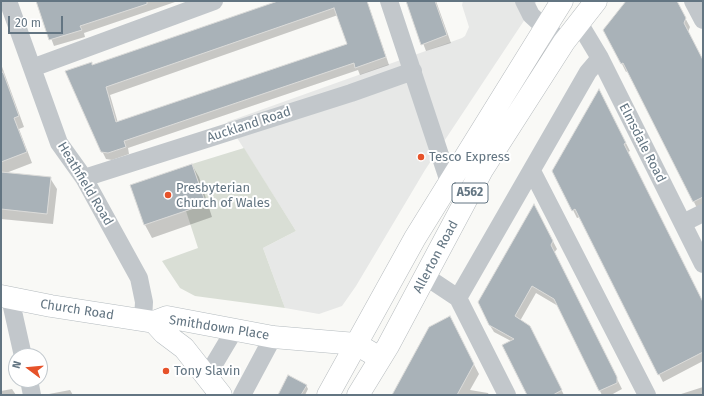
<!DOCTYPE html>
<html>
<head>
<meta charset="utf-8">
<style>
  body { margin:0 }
  #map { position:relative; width:704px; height:396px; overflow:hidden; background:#f9f9f6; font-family:"Fira Sans",sans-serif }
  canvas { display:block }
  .frame { position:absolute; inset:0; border:2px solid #637582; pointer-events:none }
  .north { position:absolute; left:8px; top:348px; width:40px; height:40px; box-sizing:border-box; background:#fff; border:1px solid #c1c8cd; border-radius:50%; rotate:286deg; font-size:11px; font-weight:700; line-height:16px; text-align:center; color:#637582 }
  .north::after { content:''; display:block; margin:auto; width:14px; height:18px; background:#e65229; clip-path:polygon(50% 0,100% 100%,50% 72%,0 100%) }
  .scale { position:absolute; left:8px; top:16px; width:55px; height:18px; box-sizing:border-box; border:2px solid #637582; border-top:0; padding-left:5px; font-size:12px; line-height:14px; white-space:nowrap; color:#637582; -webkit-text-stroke:3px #fff; paint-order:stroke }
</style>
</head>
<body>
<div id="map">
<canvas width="704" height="396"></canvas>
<div class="frame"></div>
<div class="north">N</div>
<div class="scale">20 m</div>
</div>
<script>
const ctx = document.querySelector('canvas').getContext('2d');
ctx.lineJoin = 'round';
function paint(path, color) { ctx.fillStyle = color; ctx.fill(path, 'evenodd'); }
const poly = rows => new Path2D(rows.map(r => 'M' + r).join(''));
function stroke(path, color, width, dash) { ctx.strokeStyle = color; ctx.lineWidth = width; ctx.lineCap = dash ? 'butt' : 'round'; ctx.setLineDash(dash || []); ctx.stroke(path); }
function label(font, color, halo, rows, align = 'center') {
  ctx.font = font + ' "Fira Sans",sans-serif'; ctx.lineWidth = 4; ctx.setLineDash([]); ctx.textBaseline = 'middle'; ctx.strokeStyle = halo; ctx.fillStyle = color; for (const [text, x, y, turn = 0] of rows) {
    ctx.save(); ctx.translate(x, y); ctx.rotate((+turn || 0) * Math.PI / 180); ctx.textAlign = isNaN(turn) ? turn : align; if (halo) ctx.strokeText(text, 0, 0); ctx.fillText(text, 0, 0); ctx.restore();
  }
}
paint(poly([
  [463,1,537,1,425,170,356,286,342,306,319,314,285,308,263,248,296,231,227,122,462,38,465,36,469,27,462,5]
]), '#e7e8e7');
paint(poly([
  [244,148,296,231,263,248,285,308,195,296,180,288,162,261,198,248,186,211,206,204,192,164]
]), '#d9ded5');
paint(poly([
  [37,1,178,1,84,33,85,37,54,46],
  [281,1,367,1,389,65,360,75,358,70,128,148,129,154,112,160,106,159,102,151,91,63,93,66],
  [338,15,348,45,118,123,110,95],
  [407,1,436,1,451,43,426,51],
  [629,1,676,1,690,27,688,32,703,61,703,207,698,210,628,71,626,72,622,64],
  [1,64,24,127,19,129,32,163,6,173,50,178,57,189,53,224,1,219],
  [603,98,630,151,628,152,703,304,703,361,663,382,580,217,577,218,573,210],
  [192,165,199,177,212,217,152,238,145,225,132,185],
  [538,212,557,249,554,253,622,389,611,395,602,395,558,306,536,293,520,321,534,335,564,395,528,395,511,341,494,332,489,324],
  [455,328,479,374,470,390,488,393,489,395,392,395],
  [306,385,308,389,305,395,279,395],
  [703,387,703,395,678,395],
  [12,389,16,395,1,395,1,391],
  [70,390,73,395,50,395,49,394]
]), '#0003');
const building = poly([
  [36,1,147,1,147,4,80,26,82,30,49,40,36,1],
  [278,1,367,1,386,57,355,68,354,63,124,141,126,147,108,153,101,152,65,71,92,62,92,65,278,1],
  [334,8,347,44,116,122,106,87,334,8],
  [406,1,435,1,447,35,421,45,406,1],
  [626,1,677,1,686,18,684,23,703,60,703,197,693,202,623,63,621,64,603,30,626,1],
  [3,72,19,116,14,118,27,152,1,162,1,73,3,72],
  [599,89,626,143,624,144,703,302,703,352,658,375,575,209,572,211,552,171,599,89],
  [192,164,206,204,144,225,130,185,192,164],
  [1,172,51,177,47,214,1,209,1,172],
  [534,204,553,241,551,245,617,377,617,383,599,391,554,299,532,286,515,316,530,326,562,390,553,395,527,395,502,345,514,339,489,325,478,302,534,204],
  [450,316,474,364,457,395,392,395,429,327,450,316],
  [288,375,307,385,301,395,278,395,288,375]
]);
paint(building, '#a9b2b8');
stroke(building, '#dbdbd9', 1);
const secondary = poly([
  [1,296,51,306,154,322,167,317,273,337,356,344,380,358],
  [154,322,164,333,184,348,221,395]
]);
const highway = poly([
  [328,395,415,238,562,1],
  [358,395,388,346,482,170,564,42,596,1]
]);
stroke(secondary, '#b4bbbf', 23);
stroke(highway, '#b5babd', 23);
stroke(poly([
  [8,1,59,143,84,178,139,278,144,302,143,320],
  [389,1,449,182],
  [524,1,531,15,545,28,564,42],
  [693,1,703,20],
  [579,23,600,58,703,264],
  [32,68,214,1],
  [532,171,647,395],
  [84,178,351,93,413,71],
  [683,223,703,213],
  [425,276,458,298,507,395],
  [10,298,23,356],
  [458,298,588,72,600,58],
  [207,376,235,329],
  [29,380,32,395],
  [242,395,273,337]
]), '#c2c7cb', 18);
stroke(secondary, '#fff', 22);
stroke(highway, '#fff', 22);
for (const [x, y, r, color] of [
  [421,157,4,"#e65229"],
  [168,195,4,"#e65229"],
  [166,371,4,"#e65229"]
]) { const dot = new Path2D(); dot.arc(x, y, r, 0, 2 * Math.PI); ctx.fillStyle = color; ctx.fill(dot); stroke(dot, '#fff', 1.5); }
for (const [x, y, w] of [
  [470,193,36]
]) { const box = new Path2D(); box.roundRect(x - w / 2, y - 10, w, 20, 3); ctx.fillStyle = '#fff'; ctx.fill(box); stroke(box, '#637582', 1); }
label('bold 12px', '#637582', null, [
  ["A562",470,193]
]);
label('13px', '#637582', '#fff', [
  ["Auckland Road",249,125,-18],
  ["Elmsdale Road",642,143,63],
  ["Heathfield Road",85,184,59],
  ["Allerton Road",436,257,-62],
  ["Church Road",77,310,9],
  ["Smithdown Place",219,328,9]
]);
label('13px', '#637582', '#fff', [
  ["Tesco Express",429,157],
  ["Presbyterian",176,188],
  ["Church of Wales",176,203],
  ["Tony Slavin",174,371]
], 'left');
</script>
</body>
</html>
